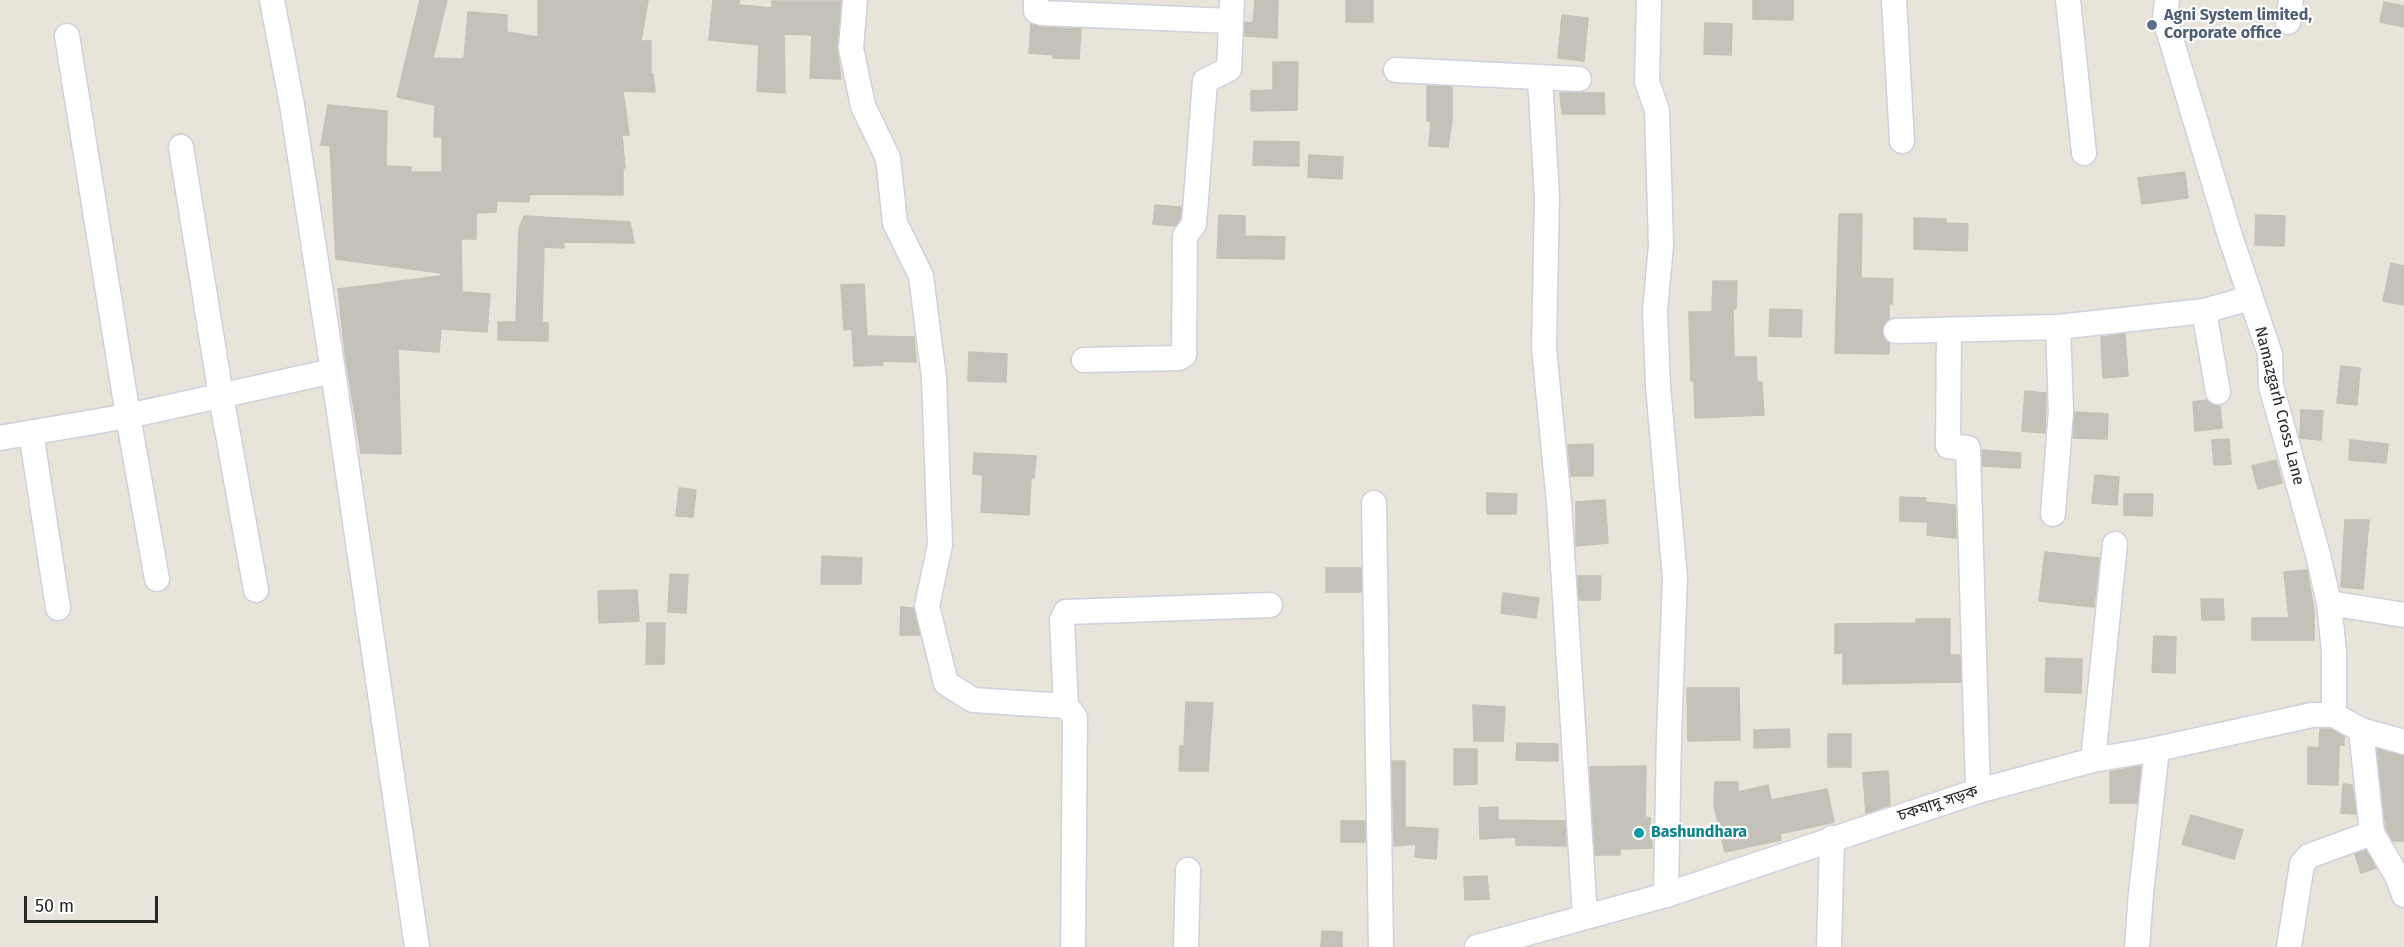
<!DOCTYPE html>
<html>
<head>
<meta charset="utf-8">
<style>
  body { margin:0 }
  #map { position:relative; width:2404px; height:947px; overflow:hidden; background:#e9e4da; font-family:"Fira Sans",sans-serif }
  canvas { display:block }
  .scale { position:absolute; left:24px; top:896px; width:134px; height:27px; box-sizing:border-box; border:3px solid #272727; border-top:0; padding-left:8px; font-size:18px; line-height:21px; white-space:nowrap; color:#272727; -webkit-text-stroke:4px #fff; paint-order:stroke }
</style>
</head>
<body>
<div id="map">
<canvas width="2404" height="947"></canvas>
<div class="scale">50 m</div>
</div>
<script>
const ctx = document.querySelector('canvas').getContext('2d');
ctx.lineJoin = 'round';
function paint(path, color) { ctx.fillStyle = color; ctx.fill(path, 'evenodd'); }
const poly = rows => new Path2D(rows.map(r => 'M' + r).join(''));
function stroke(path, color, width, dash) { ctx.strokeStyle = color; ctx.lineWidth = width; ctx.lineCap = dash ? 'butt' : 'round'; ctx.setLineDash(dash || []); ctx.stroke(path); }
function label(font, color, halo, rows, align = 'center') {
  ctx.font = font + ' "Fira Sans","Noto Sans Bengali",sans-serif'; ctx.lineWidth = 4.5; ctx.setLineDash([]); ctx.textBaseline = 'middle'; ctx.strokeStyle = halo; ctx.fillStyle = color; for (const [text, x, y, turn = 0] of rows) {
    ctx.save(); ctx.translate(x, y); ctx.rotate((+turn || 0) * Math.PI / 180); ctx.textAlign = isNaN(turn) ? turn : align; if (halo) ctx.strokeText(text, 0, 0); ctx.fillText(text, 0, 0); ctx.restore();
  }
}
const building = poly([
  [420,0,447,0,433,58,464,59,468,12,507,15,507,32,538,37,538,0,648,0,641,41,651,41,651,74,653,74,655,92,623,91,629,135,622,135,625,168,623,168,623,195,529,194,529,202,497,201,496,212,476,213,476,239,461,239,462,292,490,294,487,332,441,329,439,352,398,349,401,454,361,453,345,353,338,289,441,276,441,273,336,259,330,146,321,145,328,105,387,111,386,166,411,167,410,172,442,172,442,137,434,137,435,105,397,97,420,0],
  [713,0,739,0,739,5,772,8,772,1,841,1,837,47,841,79,810,78,812,35,784,34,785,93,757,91,759,45,709,40,713,0],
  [1255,0,1278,0,1277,38,1245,36,1245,22,1253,23,1255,0],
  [1346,0,1373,0,1373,22,1346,22,1346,0],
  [1753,0,1793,0,1793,20,1753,19,1753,0],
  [2384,2,2404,6,2404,27,2380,22,2384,2],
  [1562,15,1588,18,1584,61,1558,58,1562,15],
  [1705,23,1732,24,1731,55,1704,54,1705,23],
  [1031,24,1041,27,1081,29,1079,59,1053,58,1053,55,1029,53,1031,24],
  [1273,62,1298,62,1297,110,1251,111,1251,91,1273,90,1273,62],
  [1427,86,1452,87,1452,121,1448,147,1429,146,1431,121,1427,121,1427,86],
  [1560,93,1604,93,1605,114,1562,114,1560,93],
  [1254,141,1299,142,1299,166,1253,165,1254,141],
  [1309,155,1343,157,1342,179,1308,177,1309,155],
  [2185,172,2188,198,2142,204,2138,178,2185,172],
  [1155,205,1181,207,1180,219,1175,226,1153,224,1155,205],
  [1839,214,1862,214,1861,278,1893,279,1892,304,1889,304,1889,319,1884,324,1882,331,1884,338,1889,343,1889,354,1835,353,1839,214],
  [1219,215,1245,216,1245,236,1285,237,1284,259,1217,258,1219,215],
  [2256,215,2285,216,2284,246,2255,245,2256,215],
  [524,216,630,222,634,243,563,242,564,248,544,247,542,323,548,323,548,341,498,340,498,322,516,322,519,229,524,216],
  [1914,218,1946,219,1946,223,1968,224,1967,251,1914,249,1914,218],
  [2391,263,2404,266,2404,305,2383,301,2391,263],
  [1713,281,1737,281,1736,309,1733,309,1734,357,1756,357,1757,382,1762,382,1764,415,1695,418,1694,381,1691,381,1689,312,1712,312,1713,281],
  [864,284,867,336,914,337,916,362,882,361,883,365,854,366,852,329,844,330,841,285,864,284],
  [1770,309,1802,310,1801,337,1769,336,1770,309],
  [2125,334,2128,376,2103,378,2101,337,2125,334],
  [969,352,1007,354,1006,382,968,381,969,352],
  [2341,366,2360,368,2357,405,2337,403,2341,366],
  [2025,391,2046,393,2045,433,2022,431,2025,391],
  [2207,400,2213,405,2220,406,2222,428,2195,431,2193,402,2207,400],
  [2301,410,2323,411,2321,440,2300,438,2301,410],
  [2075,412,2108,414,2107,439,2073,438,2075,412],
  [2229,439,2231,464,2214,465,2212,440,2229,439],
  [2350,440,2388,444,2386,463,2349,460,2350,440],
  [1593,444,1593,476,1571,476,1568,445,1593,444],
  [1982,450,2021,453,2020,468,1983,466,1982,450],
  [974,453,1036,456,1034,478,1031,478,1029,515,981,512,983,475,973,474,974,453],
  [2276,460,2282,483,2258,489,2252,466,2276,460],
  [2095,475,2119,477,2117,505,2092,503,2095,475],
  [679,488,696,490,693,517,676,516,679,488],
  [1487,493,1517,494,1516,514,1487,514,1487,493],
  [2124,494,2153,494,2152,516,2124,515,2124,494],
  [1900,497,1926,498,1925,502,1955,505,1956,538,1927,535,1928,522,1900,521,1900,497],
  [1605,500,1608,543,1576,546,1576,502,1605,500],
  [2345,520,2369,520,2363,589,2341,587,2345,520],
  [2045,552,2099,558,2094,607,2039,601,2045,552],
  [822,556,862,558,861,584,821,584,822,556],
  [1326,568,1361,568,1361,592,1326,592,1326,568],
  [2307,570,2314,611,2314,640,2252,640,2252,618,2289,618,2284,572,2307,570],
  [670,574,688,575,686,613,668,612,670,574],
  [1578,576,1601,576,1600,600,1579,600,1578,576],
  [637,590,639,621,599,623,598,591,637,590],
  [1503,593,1539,598,1536,618,1501,613,1503,593],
  [2201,599,2223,599,2224,620,2202,620,2201,599],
  [901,607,913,608,920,635,900,635,901,607],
  [1916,619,1950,619,1950,655,1960,655,1961,682,1843,684,1843,653,1835,653,1835,624,1916,623,1916,619],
  [647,623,665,623,664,664,646,664,647,623],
  [2154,636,2176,637,2175,673,2152,672,2154,636],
  [2046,658,2082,659,2081,693,2045,692,2046,658],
  [1687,688,1739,688,1740,740,1688,741,1687,688],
  [1186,702,1213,703,1208,771,1179,771,1180,746,1184,746,1186,702],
  [1473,705,1505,707,1503,741,1474,741,1473,705],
  [1789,729,1790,747,1754,748,1754,730,1789,729],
  [2320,729,2330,729,2344,737,2344,745,2339,745,2338,785,2308,784,2308,747,2319,748,2320,729],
  [1828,734,1851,734,1851,767,1828,767,1828,734],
  [1517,743,1558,744,1558,761,1516,760,1517,743],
  [1454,749,1477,749,1477,784,1454,785,1454,749],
  [2377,749,2404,756,2404,841,2393,841,2386,828,2377,749],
  [1392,761,1405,761,1405,827,1438,829,1436,859,1415,857,1416,844,1394,846,1392,761],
  [1646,766,1645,817,1650,818,1652,848,1620,849,1620,855,1595,855,1590,767,1646,766],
  [2141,766,2137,803,2110,803,2110,772,2141,766],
  [1888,771,1890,805,1866,813,1863,773,1888,771],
  [1715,782,1738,782,1738,792,1768,785,1771,800,1827,789,1834,822,1780,834,1781,840,1725,852,1714,805,1715,782],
  [2343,784,2352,785,2356,814,2341,813,2343,784],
  [1498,807,1498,820,1565,821,1566,846,1516,845,1516,837,1480,839,1479,808,1498,807],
  [2191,815,2243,830,2234,859,2182,844,2191,815],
  [1341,821,1365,821,1365,842,1341,842,1341,821],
  [2366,850,2376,868,2361,873,2355,854,2366,850],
  [1487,876,1489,899,1465,900,1464,877,1487,876],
  [1322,931,1342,932,1342,947,1321,947,1322,931]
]);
paint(building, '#c4c1b9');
stroke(building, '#c4c0b4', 1.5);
const minor = poly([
  [272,0,292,105,333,371,417,947],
  [855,0,851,48,863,106,888,158,895,223,921,276,934,378,940,545,927,606,946,683,973,700,1066,706,1075,717,1073,947],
  [1036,0,1036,11,1042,13,1231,21],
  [1649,0,1647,82,1657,110,1661,245,1655,311,1658,386,1675,578,1669,735,1666,895],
  [1894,0,1902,141],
  [2068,0,2084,153],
  [2167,0,2165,19,2230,236,2270,354,2271,386,2318,555,2329,603,2334,652,2334,715],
  [2288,22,2291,0],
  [67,36,128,416,157,579],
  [1396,70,1579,79],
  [1540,78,1547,197,1544,348,1559,503,1585,917],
  [181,147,221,396,256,590],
  [2204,311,2218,392],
  [1949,330,1948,446,1968,448,1978,791],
  [1896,331,2058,327,2204,311,2250,298],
  [1084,360,1179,358,1184,355,1185,236,1194,224,1205,81,1229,69,1232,0],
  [31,432,58,608],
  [0,438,128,416,333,371],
  [1374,503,1381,947],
  [2053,514,2061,411,2058,327],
  [2329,603,2404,615],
  [1066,706,1062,620,1066,612,1270,605],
  [2361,730,2372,833,2398,878,2404,895],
  [2093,760,2115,544],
  [1186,947,1188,870],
  [1477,947,1666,895,1978,791,2093,760,2157,749,2312,715,2334,715,2361,730,2404,742],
  [1829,947,1832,838],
  [2137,947,2141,893,2157,749],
  [2289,947,2302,864,2309,856,2372,833]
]);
stroke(minor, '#cfd0df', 27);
stroke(minor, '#fff', 24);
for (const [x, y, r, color] of [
  [2152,25,6,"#5c6f8a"],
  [1639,833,6,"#0f9aa8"]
]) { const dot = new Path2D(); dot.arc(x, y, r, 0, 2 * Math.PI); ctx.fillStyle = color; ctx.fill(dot); stroke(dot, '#fff', 2); }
label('bold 16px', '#4e5e75', '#fff', [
  ["Agni System limited,",2164,16],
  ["Corporate office",2164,34]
], 'left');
label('16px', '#272727', '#fff', [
  ["Namazgarh Cross Lane",2279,406,76],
  ["চকযাদু সড়ক",1938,804,-18]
]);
label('bold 16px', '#0d838f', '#fff', [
  ["Bashundhara",1651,833]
], 'left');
</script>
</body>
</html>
